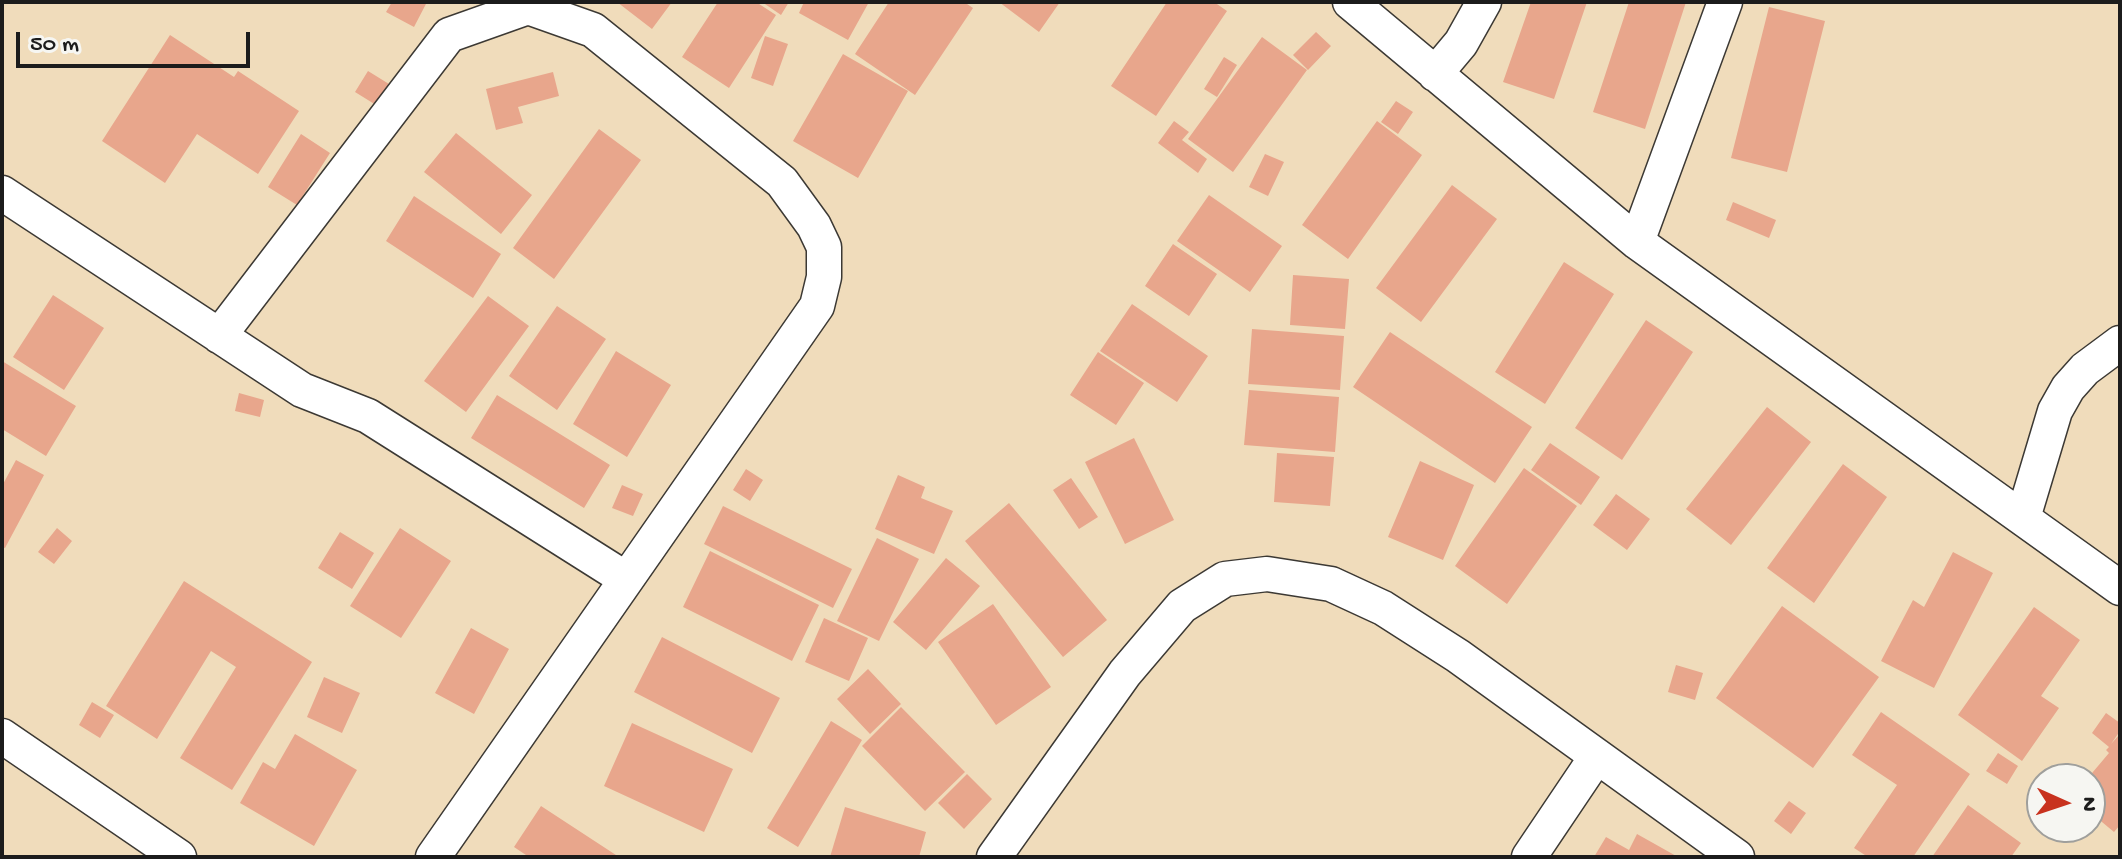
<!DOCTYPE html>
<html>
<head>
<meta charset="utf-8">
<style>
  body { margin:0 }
  #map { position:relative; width:2122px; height:859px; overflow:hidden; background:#f0dcbb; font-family:"Gochi Hand",sans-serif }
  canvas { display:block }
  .frame { position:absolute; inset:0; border:4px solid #1c1c1c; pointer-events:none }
  .north { position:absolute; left:2026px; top:763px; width:80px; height:80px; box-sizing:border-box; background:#f6f6f2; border:2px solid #9f9f9c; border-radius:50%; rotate:93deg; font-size:22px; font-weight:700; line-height:32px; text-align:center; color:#1c1c1c }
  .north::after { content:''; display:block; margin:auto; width:28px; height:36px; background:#c8321e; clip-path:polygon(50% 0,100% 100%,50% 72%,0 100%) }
  .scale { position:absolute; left:16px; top:32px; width:234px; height:36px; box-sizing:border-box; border:4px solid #1c1c1c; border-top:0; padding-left:10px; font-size:24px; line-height:28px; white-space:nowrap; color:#1c1c1c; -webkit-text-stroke:6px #f6f6f2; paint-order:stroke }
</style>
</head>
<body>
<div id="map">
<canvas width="2122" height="859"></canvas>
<div class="frame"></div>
<div class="north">N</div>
<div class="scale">50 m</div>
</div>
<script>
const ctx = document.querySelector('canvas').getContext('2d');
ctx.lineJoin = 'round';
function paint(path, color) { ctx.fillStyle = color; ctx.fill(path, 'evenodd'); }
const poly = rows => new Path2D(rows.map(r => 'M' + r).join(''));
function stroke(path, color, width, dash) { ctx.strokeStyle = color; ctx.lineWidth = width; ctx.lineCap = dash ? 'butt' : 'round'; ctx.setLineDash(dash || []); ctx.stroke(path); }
paint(poly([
  [392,2,427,2,414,27,386,12],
  [617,2,672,2,652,29],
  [718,2,756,2,776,15,729,88,682,57],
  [762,2,789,2,781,15],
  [804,2,869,2,848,40,799,13],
  [889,2,964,2,973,8,915,95,855,54],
  [999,2,1060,2,1039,32],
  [1167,2,1214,2,1227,11,1156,116,1111,86],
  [1531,2,1587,2,1554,99,1503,82],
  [1629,2,1686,2,1645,129,1593,112],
  [1769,7,1825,21,1787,172,1731,158],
  [1316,32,1331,46,1308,70,1293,55],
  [170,35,234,77,238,71,299,111,258,174,197,134,165,183,102,141],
  [765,36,788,44,773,86,751,78],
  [1262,37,1307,70,1233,172,1188,139],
  [843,54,908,91,858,178,793,141],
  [1224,57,1237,65,1217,97,1204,89],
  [368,71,389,84,376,105,355,92],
  [553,72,559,96,518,107,523,123,496,130,486,89],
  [1396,101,1413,112,1398,134,1381,122],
  [1174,121,1189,132,1182,140,1207,159,1198,173,1158,143],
  [1377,121,1422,155,1348,259,1302,225],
  [599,129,641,160,554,279,513,248],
  [456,133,532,195,501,234,424,172],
  [301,134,330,153,297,205,268,187],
  [1265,154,1284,162,1268,196,1249,187],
  [1452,185,1497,219,1421,322,1376,288],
  [1209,195,1282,246,1250,292,1177,241],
  [414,196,501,254,473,298,386,241],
  [1733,202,1776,220,1769,238,1726,220],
  [1173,244,1217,274,1189,316,1145,286],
  [1564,262,1614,294,1545,404,1495,372],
  [1293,275,1349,279,1345,329,1290,325],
  [53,295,104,328,64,390,13,357],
  [488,296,529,326,466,412,424,381],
  [1132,304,1208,356,1177,402,1100,351],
  [557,306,606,339,557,410,509,376],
  [1646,320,1693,352,1622,460,1575,428],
  [1252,329,1344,336,1340,390,1248,384],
  [1390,332,1532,427,1495,483,1353,387],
  [616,351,671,385,627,457,573,424],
  [1098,352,1144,383,1116,425,1070,395],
  [2,361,76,406,46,456,2,429],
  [1249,390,1339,397,1335,452,1244,445],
  [239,393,264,400,260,417,235,411],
  [497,395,610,465,584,508,471,438],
  [1767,407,1811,442,1731,545,1686,509],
  [1134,438,1174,520,1125,544,1085,462],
  [1550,443,1600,477,1581,505,1531,470],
  [1277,453,1334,457,1330,506,1274,502],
  [16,460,44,475,5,548,2,547,2,486],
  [1420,461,1474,485,1443,560,1388,537],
  [1843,464,1887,497,1814,603,1767,568],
  [1524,468,1577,506,1507,604,1455,566],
  [746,469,763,480,750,501,733,490],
  [898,475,925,487,921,498,953,511,934,554,875,529],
  [1071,478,1098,517,1079,529,1053,490],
  [622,485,643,494,633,516,612,508],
  [1616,494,1650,519,1627,550,1593,525],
  [1009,503,1107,620,1063,657,965,541],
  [723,506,852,569,833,608,704,544],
  [57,528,72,541,54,564,38,552],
  [400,528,451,561,401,638,350,606],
  [340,532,374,553,352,589,318,568],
  [877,538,919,559,879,641,837,621],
  [710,551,819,605,792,661,683,607],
  [1953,552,1993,573,1934,688,1881,661,1913,600,1924,607],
  [946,558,980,586,926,650,893,622],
  [184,581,312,662,232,790,180,758,236,667,211,651,157,739,106,706],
  [993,604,1051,687,996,725,938,642],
  [1782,606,1879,677,1813,768,1716,698],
  [2034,607,2080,640,2041,696,2059,708,2022,761,1958,715],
  [824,618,868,638,849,681,805,662],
  [471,628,509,649,474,714,435,693],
  [662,637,780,698,752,753,634,692],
  [1676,665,1703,673,1695,700,1668,692],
  [868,669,901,704,870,734,837,699],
  [324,677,360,693,342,733,307,717],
  [92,702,114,715,100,738,79,725],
  [901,707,965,772,925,811,862,746],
  [1881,712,1970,774,1913,857,1868,857,1854,848,1897,785,1852,755],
  [2106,713,2120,723,2120,731,2111,744,2120,734,2120,825,2114,832,2090,812,2090,779,2087,779,2109,753,2106,750,2109,747,2092,733],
  [831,721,862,740,798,847,767,828],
  [632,723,733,769,704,832,604,786],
  [295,734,357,770,314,846,240,803,263,762,275,769],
  [1998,753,2018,766,2007,784,1986,771],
  [967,774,992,799,964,829,938,803],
  [1789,801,1806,813,1791,834,1774,821],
  [1968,805,2021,843,2011,857,1932,857],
  [541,806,619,857,529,857,514,847],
  [845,807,926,832,919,857,830,857],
  [1637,834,1678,857,1594,857,1606,837,1629,850]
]), '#e8a68c');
const street = poly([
  [1350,2,1637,242,2120,588],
  [1435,74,1461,43,1484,2],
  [2,193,302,390,368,416,626,579],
  [1637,242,1725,2],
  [219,336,449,35,528,7,593,30,782,182,814,226,824,247,824,277,817,306,433,857],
  [2023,518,2055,411,2068,388,2085,369,2120,343],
  [2,736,179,857],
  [994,857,1125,673,1182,606,1225,579,1267,574,1331,584,1383,608,1458,656,1737,857],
  [1529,857,1597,756]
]);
stroke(street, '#3c3934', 37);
stroke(street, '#fff', 34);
</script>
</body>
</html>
